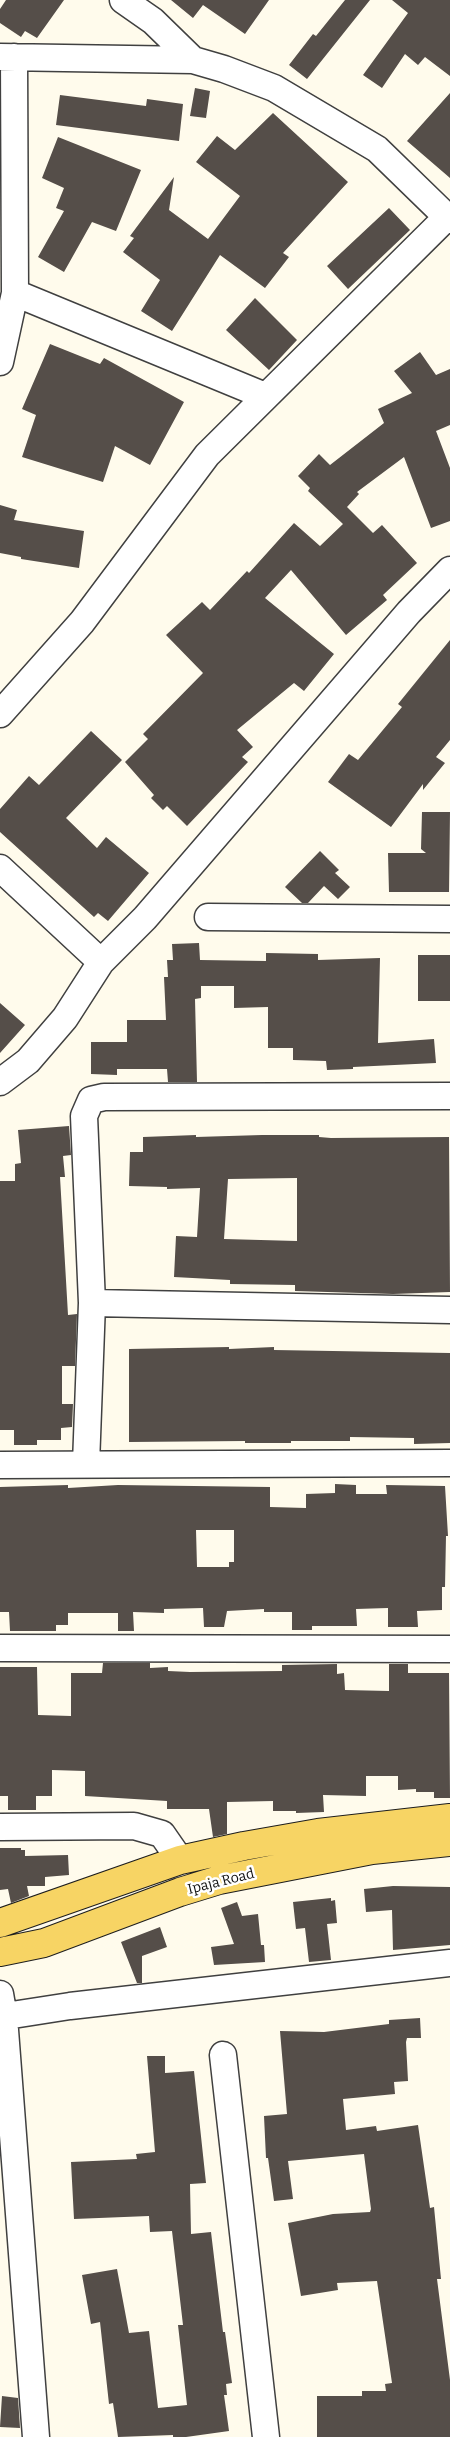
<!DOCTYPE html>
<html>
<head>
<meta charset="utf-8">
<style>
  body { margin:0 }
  canvas { display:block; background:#fffbec }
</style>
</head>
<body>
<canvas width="450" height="2437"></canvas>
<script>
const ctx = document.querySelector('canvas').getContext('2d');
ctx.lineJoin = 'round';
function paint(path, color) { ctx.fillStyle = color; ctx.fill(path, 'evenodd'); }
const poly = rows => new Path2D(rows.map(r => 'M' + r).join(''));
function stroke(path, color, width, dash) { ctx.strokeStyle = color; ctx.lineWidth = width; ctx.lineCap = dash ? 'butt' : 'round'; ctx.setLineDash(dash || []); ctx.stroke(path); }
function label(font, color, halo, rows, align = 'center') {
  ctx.font = font + ' Bitter,serif'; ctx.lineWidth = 5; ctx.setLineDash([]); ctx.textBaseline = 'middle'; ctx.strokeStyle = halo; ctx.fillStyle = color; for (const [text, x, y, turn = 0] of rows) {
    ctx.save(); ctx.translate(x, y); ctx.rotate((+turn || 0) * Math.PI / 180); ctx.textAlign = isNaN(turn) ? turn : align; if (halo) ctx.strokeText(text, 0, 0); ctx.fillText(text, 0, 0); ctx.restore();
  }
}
paint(poly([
  [6,0,64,0,37,38,25,31,21,37,0,23,0,9],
  [171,0,269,0,245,34,203,5,193,18],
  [345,0,370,0,307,79,289,65,313,34,316,36],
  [392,0,450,0,450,76,425,57,418,65,405,54,382,88,363,75,408,13],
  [195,88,210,91,206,118,190,116],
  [450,93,450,178,407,141],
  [60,95,146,106,147,99,183,104,179,141,56,125],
  [273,113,348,182,283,253,289,257,265,288,220,255,172,331,141,311,160,280,123,252,134,238,130,236,174,177,169,210,208,239,240,196,196,162,217,136,235,150],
  [58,137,141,170,116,231,92,222,64,272,38,257,64,211,56,208,64,188,42,178],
  [389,208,410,230,348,289,327,266],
  [255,298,297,340,269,370,226,330],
  [50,344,100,364,104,358,184,402,150,465,115,446,103,482,22,457,36,415,22,409],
  [420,352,436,375,450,369,450,425,436,431,450,468,450,521,431,528,404,457,357,492,359,494,347,507,373,533,382,525,417,563,383,595,387,600,346,635,291,570,265,598,334,654,304,691,294,683,237,730,253,747,242,757,248,762,187,826,167,806,163,810,151,798,154,795,125,762,148,739,143,734,203,673,166,635,202,602,210,610,247,571,249,573,294,523,320,546,343,524,308,491,310,488,298,476,319,454,330,465,384,423,378,409,412,393,394,371],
  [0,505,17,510,14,520,84,531,79,568,21,559,21,557,0,553],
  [450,640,450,740,436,757,445,763,423,790,423,784,391,827,328,782,349,754,358,760,402,707,398,704],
  [91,731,122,760,66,818,97,848,106,837,149,873,108,921,98,913,94,917,0,832,0,809,29,776,39,785],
  [422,812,450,812,449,892,389,892,388,853,426,853,421,849],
  [320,851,339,870,335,873,350,887,338,899,324,886,308,903,302,903,285,887],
  [199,943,200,960,266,961,266,953,318,954,318,960,380,958,378,1043,434,1039,436,1063,353,1067,353,1069,327,1070,326,1061,293,1060,293,1048,268,1048,268,1007,234,1008,234,986,201,986,201,998,195,999,197,1082,168,1082,167,1069,117,1069,117,1075,91,1074,91,1042,127,1042,127,1020,166,1020,164,977,168,977,167,960,173,960,172,944],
  [418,955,450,955,450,1001,418,1001],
  [0,1003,25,1025,0,1053],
  [69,1126,71,1155,63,1156,65,1177,60,1177,68,1315,77,1314,75,1366,62,1366,62,1404,73,1404,72,1427,61,1428,61,1440,37,1440,37,1445,14,1445,14,1430,0,1430,0,1181,15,1181,15,1164,21,1163,18,1130],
  [196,1135,196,1137,262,1135,319,1135,319,1137,331,1138,449,1137,450,1292,393,1294,295,1291,295,1285,230,1284,230,1280,174,1277,176,1236,197,1237,200,1188,167,1189,167,1187,129,1186,130,1152,143,1152,143,1137],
  [297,1178,297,1241,224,1239,228,1179],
  [229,1347,229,1349,274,1347,274,1350,450,1353,450,1443,414,1444,414,1438,350,1437,350,1441,291,1441,291,1443,245,1443,245,1441,129,1442,129,1349],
  [335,1484,356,1485,356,1494,387,1494,386,1485,445,1486,448,1536,446,1536,445,1587,442,1587,442,1610,417,1611,418,1627,388,1627,388,1608,356,1609,357,1626,312,1626,312,1630,292,1630,292,1612,264,1612,264,1609,227,1611,224,1627,204,1627,203,1608,164,1609,164,1613,133,1612,134,1631,118,1631,118,1613,68,1613,68,1625,56,1625,56,1631,10,1631,9,1612,0,1612,0,1487,68,1485,68,1488,118,1485,270,1487,270,1507,306,1508,306,1494,335,1493],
  [196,1530,234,1530,234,1562,229,1562,229,1567,197,1567],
  [103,1663,150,1663,150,1668,168,1667,168,1671,190,1672,282,1671,282,1665,337,1664,337,1674,344,1673,345,1690,389,1691,389,1664,408,1664,408,1673,449,1673,450,1798,434,1798,434,1792,416,1792,416,1789,398,1790,398,1776,366,1776,366,1796,323,1795,324,1812,296,1813,296,1811,273,1811,273,1801,227,1802,227,1834,213,1837,209,1809,167,1809,167,1801,85,1796,85,1771,52,1770,52,1796,36,1796,36,1810,8,1810,8,1796,0,1796,0,1667,37,1667,38,1715,71,1716,71,1673,102,1673],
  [0,1848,21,1848,21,1850,25,1850,25,1856,68,1855,69,1875,45,1877,45,1886,27,1886,29,1896,11,1903,8,1889,0,1890],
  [393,1886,450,1887,450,1945,393,1950,392,1910,366,1912,364,1889],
  [331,1898,331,1901,335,1900,337,1923,327,1924,331,1960,309,1962,305,1928,296,1929,293,1902],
  [237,1902,242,1916,258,1914,261,1945,264,1945,265,1962,214,1965,211,1947,234,1944,221,1908],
  [160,1927,167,1947,142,1956,142,1983,137,1983,121,1942],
  [420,2018,421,2038,407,2038,406,2042,408,2081,394,2082,395,2094,343,2099,346,2130,376,2126,377,2131,418,2125,430,2208,434,2207,441,2279,437,2279,450,2380,450,2437,317,2437,317,2396,362,2396,362,2391,386,2391,385,2384,392,2383,377,2281,337,2283,338,2290,301,2296,288,2223,333,2214,370,2212,371,2209,364,2154,288,2161,293,2199,274,2201,268,2158,266,2158,264,2116,287,2114,280,2031,324,2032,389,2024,389,2020],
  [147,2056,165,2056,165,2073,194,2071,206,2183,190,2184,191,2234,211,2232,223,2332,225,2332,232,2383,226,2384,227,2395,224,2395,229,2431,186,2437,173,2437,173,2435,118,2437,113,2403,109,2404,100,2322,91,2324,82,2275,117,2269,129,2333,149,2331,158,2408,187,2405,178,2325,183,2325,172,2231,150,2232,149,2216,74,2219,71,2162,137,2159,136,2154,155,2152],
  [2,2396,18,2398,20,2428,0,2427]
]), '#554e49');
const minor = poly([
  [123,0,153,21,193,60],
  [0,57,193,60,224,69,274,88,377,149,450,220],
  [15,293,265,396],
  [0,362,15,293,14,57],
  [0,714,82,622,207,455,447,217],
  [0,868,101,962],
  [208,917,450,919],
  [0,1082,28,1061,65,1018,101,962,145,918,409,612,450,570],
  [92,1303,450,1310],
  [86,1464,92,1303,84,1116,91,1100,104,1097,450,1096],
  [0,1465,450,1463],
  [0,1648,450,1649],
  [0,1827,134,1826,162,1834,180,1860],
  [0,1994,4,2017,36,2437],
  [0,2017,70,2006,450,1963],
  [223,2055,266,2437]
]);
const major = poly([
  [0,1923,180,1860,244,1846,318,1833,450,1818],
  [0,1952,44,1943,180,1892,219,1880,372,1850,450,1842]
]);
stroke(minor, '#404040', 29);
stroke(major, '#1e1e1e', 30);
stroke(minor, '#fff', 26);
stroke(major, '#f7d464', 28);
label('14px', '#0d0d0d', '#fff', [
  ["Ipaja Road",221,1882,-14]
]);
</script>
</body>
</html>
